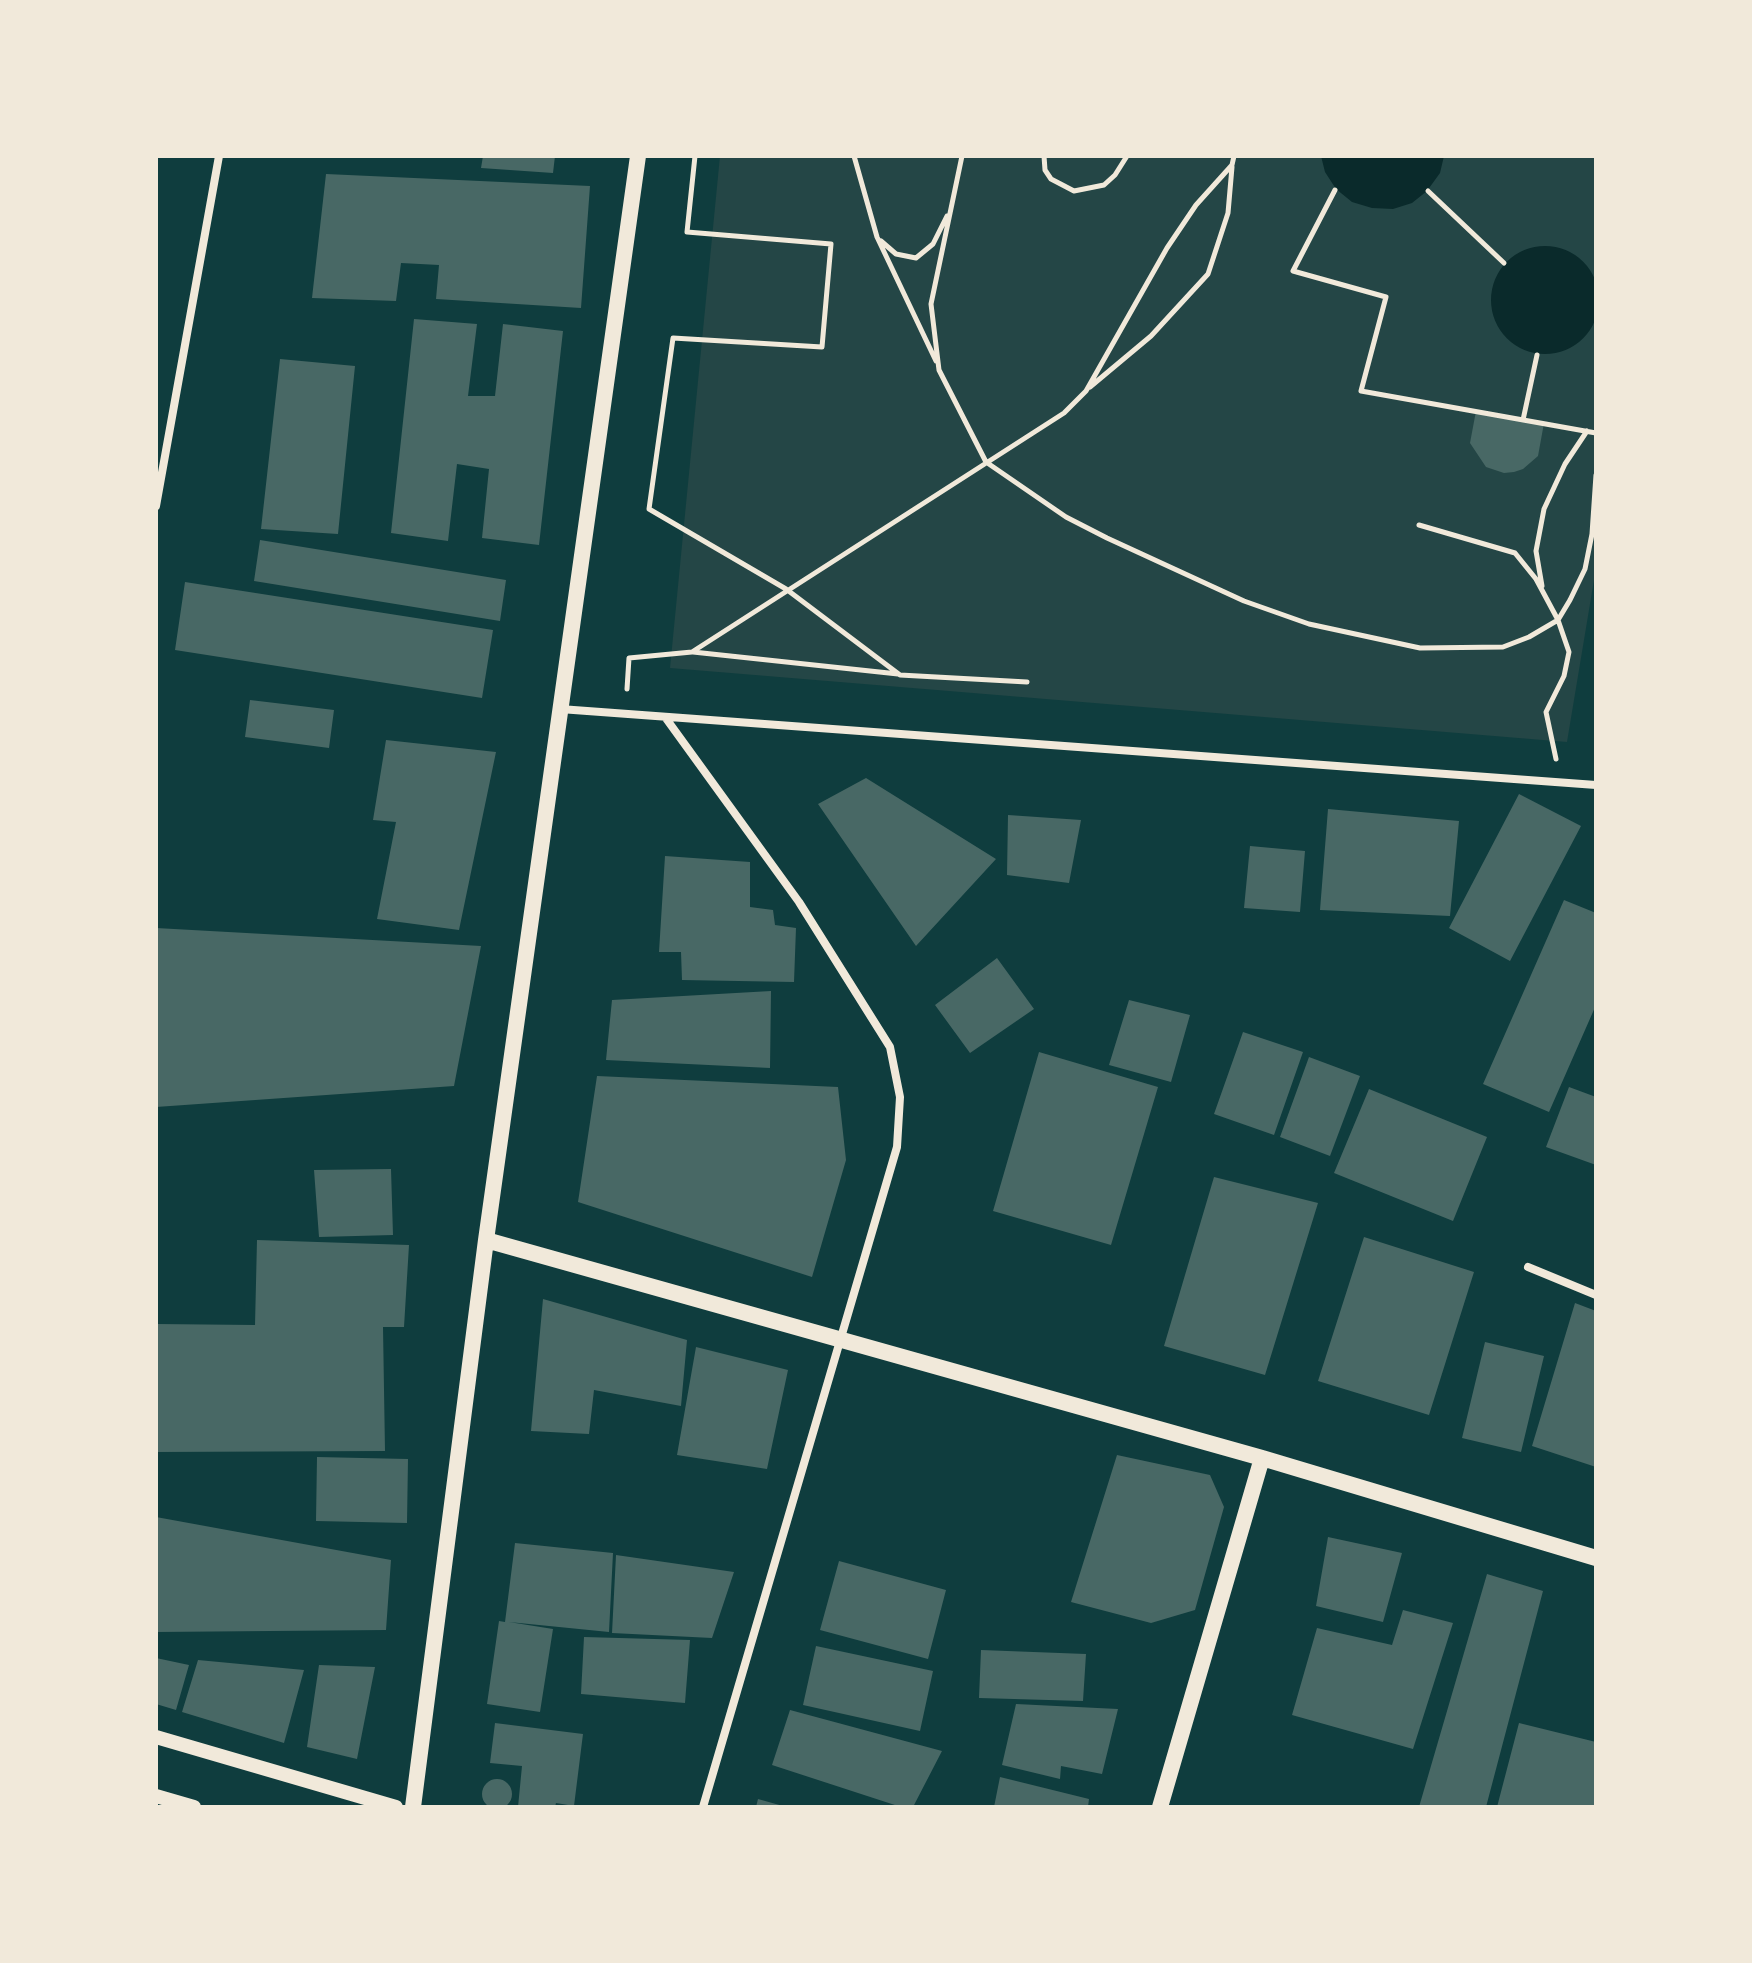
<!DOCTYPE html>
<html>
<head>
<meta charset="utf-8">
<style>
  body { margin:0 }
  #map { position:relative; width:1752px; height:1963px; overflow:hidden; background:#0f3d3e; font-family:Merriweather,serif }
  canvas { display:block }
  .frame { position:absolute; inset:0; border:158px solid #f1e9da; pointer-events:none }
</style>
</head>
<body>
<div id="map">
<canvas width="1752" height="1963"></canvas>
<div class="frame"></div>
</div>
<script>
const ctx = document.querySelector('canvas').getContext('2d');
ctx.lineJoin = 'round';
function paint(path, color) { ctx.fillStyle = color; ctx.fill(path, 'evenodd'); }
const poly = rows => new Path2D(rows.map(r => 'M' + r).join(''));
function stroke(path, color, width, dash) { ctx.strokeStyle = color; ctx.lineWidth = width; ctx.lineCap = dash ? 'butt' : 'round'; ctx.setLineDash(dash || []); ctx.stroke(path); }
paint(poly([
  [720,156,1596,156,1596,568,1567,742,670,668]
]), '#244646');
paint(poly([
  [1321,156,1444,156,1440,173,1427,191,1412,203,1393,209,1372,208,1352,202,1336,189,1325,172],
  '1491 300a54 54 0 1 1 108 0a54 54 0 1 1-108 0Z'
]), '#0a2a2b');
paint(poly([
  [483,156,555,156,553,173,481,168],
  [326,174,590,186,581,308,436,299,439,265,401,263,396,301,312,298],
  [414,319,477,324,468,396,495,396,503,324,563,331,539,545,482,538,489,469,457,464,448,541,391,533],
  [280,359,355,366,338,534,261,529],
  [1476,411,1544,423,1538,456,1523,469,1514,472,1504,473,1486,467,1470,443],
  [260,540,506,580,500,621,254,581],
  [185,582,493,630,482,698,175,650],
  [250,700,334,710,329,748,245,737],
  [386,740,496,752,459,930,377,919,396,822,373,820],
  [866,778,996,859,916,946,818,804],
  [1519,794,1581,826,1510,961,1449,928],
  [1328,809,1459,821,1450,916,1320,910],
  [1008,815,1081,820,1069,883,1007,875],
  [1250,846,1305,851,1300,912,1244,908],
  [665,856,750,862,750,907,773,910,775,925,796,928,794,982,682,980,681,952,659,952],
  [1564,900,1596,913,1596,1005,1549,1112,1483,1084],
  [156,928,481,946,454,1086,156,1107],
  [997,958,1034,1009,970,1053,935,1005],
  [771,991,770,1068,606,1060,612,1000],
  [1129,1000,1190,1015,1171,1082,1109,1065],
  [1243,1032,1303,1052,1274,1135,1214,1114],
  [1039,1052,1158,1087,1111,1245,993,1211],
  [1309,1057,1360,1076,1330,1156,1280,1137],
  [597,1076,838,1087,846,1160,812,1277,578,1202],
  [1569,1087,1596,1097,1596,1165,1546,1147],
  [1369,1089,1487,1137,1453,1221,1334,1173],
  [391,1169,393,1235,319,1237,314,1170],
  [1214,1177,1318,1203,1265,1375,1164,1346],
  [1364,1237,1474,1272,1429,1415,1318,1381],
  [257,1240,409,1245,404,1327,383,1327,385,1451,156,1452,156,1324,255,1325],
  [543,1299,687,1340,681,1406,594,1390,589,1434,531,1431],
  [1575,1303,1596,1311,1596,1467,1532,1446],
  [1485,1342,1544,1356,1521,1452,1462,1438],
  [696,1347,788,1370,767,1469,677,1455],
  [1117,1455,1210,1475,1224,1507,1195,1610,1151,1623,1071,1602],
  [317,1457,408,1459,407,1523,316,1521],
  [156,1517,391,1560,386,1630,156,1632],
  [1328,1537,1402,1553,1383,1622,1316,1606],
  [515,1543,613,1553,609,1632,509,1622,553,1629,540,1712,487,1704,499,1621,505,1622],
  [616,1555,734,1572,712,1638,612,1633],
  [839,1561,946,1590,928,1659,820,1630],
  [1487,1574,1543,1591,1486,1807,1419,1807],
  [1403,1610,1453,1623,1413,1749,1292,1715,1317,1628,1392,1645],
  [584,1637,690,1640,685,1703,581,1694],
  [816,1646,933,1671,920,1731,803,1705],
  [981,1650,1086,1654,1083,1701,979,1698],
  [156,1658,189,1665,176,1710,156,1704],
  [198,1660,304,1670,284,1743,182,1712],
  [319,1665,375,1667,357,1759,307,1747],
  [1016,1704,1118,1709,1102,1774,1061,1766,1060,1779,1002,1765],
  [790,1710,942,1751,913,1807,901,1807,772,1765],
  [495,1723,583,1734,574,1806,556,1803,555,1807,518,1807,522,1766,490,1763],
  [1519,1723,1596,1742,1596,1807,1497,1807],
  [1000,1777,1089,1799,1088,1807,994,1807],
  '482 1794a15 15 0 1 1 30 0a15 15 0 1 1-30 0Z',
  [758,1799,783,1806,782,1807,756,1807]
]), '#486865');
stroke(poly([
  [695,156,687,232,831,244,822,347,673,338,649,509,786,589,900,675,1027,682],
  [854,156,877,237,936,361],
  [962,156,931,304,939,370,986,462,1066,517,1107,538,1244,601,1309,624,1420,648,1503,647,1529,637,1558,620,1570,600,1585,569,1592,534,1596,475],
  [1044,156,1045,170,1051,179,1074,191,1104,185,1115,175,1127,156],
  [1335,190,1293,271,1386,297,1361,391,1596,433],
  [1428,191,1504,263],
  [881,241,896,254,916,258,933,244,947,216],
  [1090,387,1151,336,1208,274,1228,213,1232,167],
  [1523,420,1537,355],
  [1419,525,1515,553,1536,579,1558,620,1569,652,1564,676,1546,712,1556,759],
  [1542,586,1536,551,1544,509,1565,464,1587,431],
  [693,652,898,674],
  [627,689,629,658,692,652,1064,413,1086,391,1167,248,1196,205,1232,165,1234,156]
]), '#f1e9da', 5);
stroke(poly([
  [156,506,219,156],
  [560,709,1596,785],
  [665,717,799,902,890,1047,900,1097,897,1147,703,1807],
  [1528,1267,1596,1295]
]), '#f1e9da', 8);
stroke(poly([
  [156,1737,396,1807],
  [156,1796,194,1807]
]), '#f1e9da', 14);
stroke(poly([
  [486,1240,1262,1458,1596,1558],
  [413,1807,486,1240,638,156],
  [1160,1807,1262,1458]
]), '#f1e9da', 16);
</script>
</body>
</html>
